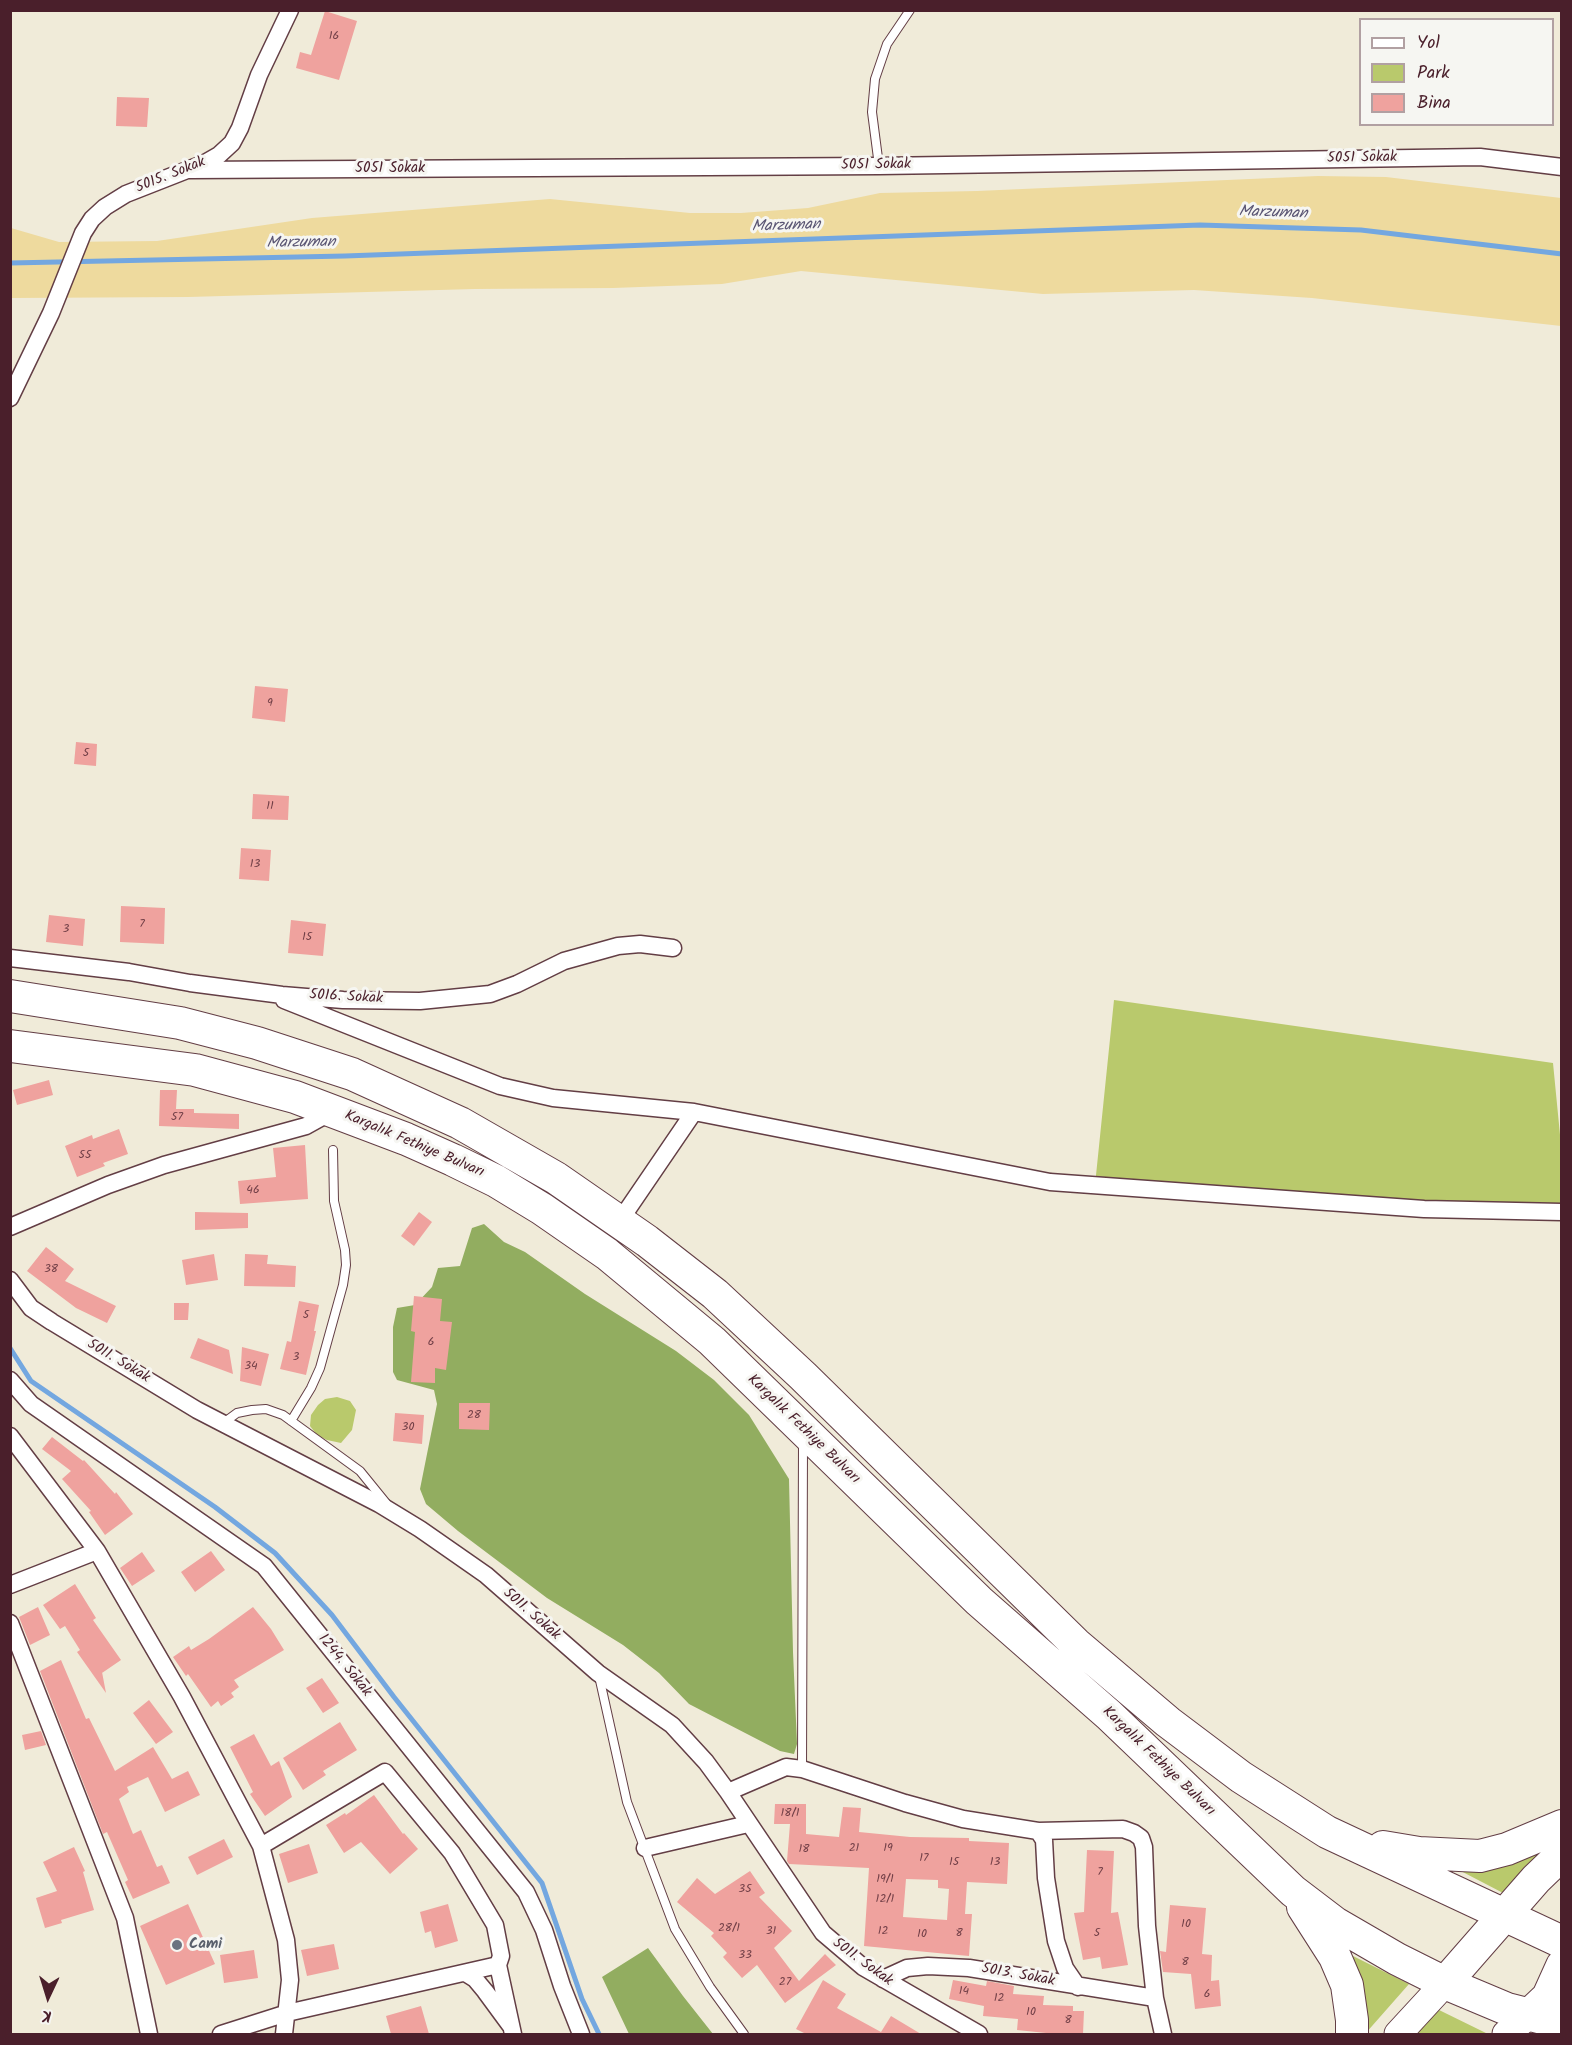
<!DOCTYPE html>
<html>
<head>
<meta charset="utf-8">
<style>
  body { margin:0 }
  #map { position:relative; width:1572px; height:2045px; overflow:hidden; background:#f0ebd9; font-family:Kalam,sans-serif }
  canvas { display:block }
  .frame { position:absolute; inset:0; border:12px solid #4a1f2b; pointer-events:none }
  .legend { position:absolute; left:1359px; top:18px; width:195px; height:108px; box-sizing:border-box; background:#f6f6f2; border:2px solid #b1a0a2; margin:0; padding:8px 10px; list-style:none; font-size:18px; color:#4a1f2b }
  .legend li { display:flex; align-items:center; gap:12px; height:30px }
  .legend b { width:30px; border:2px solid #b1a0a2 }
  .north { position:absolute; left:18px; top:1967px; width:60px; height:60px; -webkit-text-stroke:4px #f6f6f2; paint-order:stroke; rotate:184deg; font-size:16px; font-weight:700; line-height:24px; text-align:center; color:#4a1f2b }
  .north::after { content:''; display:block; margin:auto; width:21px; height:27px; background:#4a1f2b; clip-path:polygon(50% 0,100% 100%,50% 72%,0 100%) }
</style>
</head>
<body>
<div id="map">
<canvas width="1572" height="2045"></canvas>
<div class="frame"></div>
<ul class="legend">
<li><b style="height:8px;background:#fff"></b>Yol</li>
<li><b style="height:16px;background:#b9c96c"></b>Park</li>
<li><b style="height:16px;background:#efa29e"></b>Bina</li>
</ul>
<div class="north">K</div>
</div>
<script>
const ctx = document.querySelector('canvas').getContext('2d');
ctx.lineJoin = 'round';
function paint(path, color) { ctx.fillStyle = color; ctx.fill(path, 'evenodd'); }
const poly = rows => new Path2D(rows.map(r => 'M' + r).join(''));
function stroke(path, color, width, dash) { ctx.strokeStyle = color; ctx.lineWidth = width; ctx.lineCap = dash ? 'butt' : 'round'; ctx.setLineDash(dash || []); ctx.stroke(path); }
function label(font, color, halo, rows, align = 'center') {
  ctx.font = font + ' Kalam,sans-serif'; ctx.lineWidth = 6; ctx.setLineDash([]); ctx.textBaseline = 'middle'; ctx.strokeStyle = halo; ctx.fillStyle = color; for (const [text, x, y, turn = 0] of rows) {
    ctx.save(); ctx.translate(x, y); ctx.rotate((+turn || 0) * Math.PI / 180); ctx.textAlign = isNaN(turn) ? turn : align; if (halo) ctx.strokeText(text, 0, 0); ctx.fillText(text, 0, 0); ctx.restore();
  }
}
paint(poly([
  [1114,1000,1553,1063,1561,1145,1561,1211,1095,1185],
  [337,1397,350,1401,356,1410,352,1430,341,1443,327,1440,317,1435,310,1426,311,1415,318,1405,325,1399],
  [1550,1848,1505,1894,1455,1868],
  [1345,1952,1409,1984,1365,2034],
  [1437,2009,1488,2034,1414,2034]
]), '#b9c96c');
paint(poly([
  [484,1224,504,1242,525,1252,585,1294,676,1351,714,1380,749,1415,789,1479,793,1652,797,1744,794,1754,780,1751,689,1704,659,1673,623,1645,547,1598,458,1531,426,1504,420,1489,437,1404,434,1390,397,1380,393,1372,393,1327,397,1308,415,1305,432,1287,438,1268,460,1266,472,1228],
  [648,1948,683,1996,713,2034,629,2034,602,1977]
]), '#92ad60');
paint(poly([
  [1318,176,1386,177,1561,198,1561,326,1312,298,1194,290,1043,294,801,271,722,284,613,288,475,289,188,297,11,298,11,228,59,242,157,241,312,218,550,199,690,213,741,213,808,208,880,193,977,191]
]), '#eeda9e');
stroke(poly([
  [10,263,345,256,1200,225,1361,230,1562,254],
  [10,1348,31,1381,215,1507,275,1553,332,1615,394,1697,542,1883,582,1999,599,2034]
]), '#73a7e0', 5);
paint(poly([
  [325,11,357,21,339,80,296,68,300,52,311,55],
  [117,97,149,98,147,127,116,126],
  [255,686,288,689,285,722,252,718],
  [76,742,97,744,96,766,74,764],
  [253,794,289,796,288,820,252,819],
  [241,848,271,850,269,881,239,879],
  [121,906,165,908,164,944,120,942],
  [49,915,85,919,83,946,46,942],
  [291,920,326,924,323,956,288,953],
  [49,1080,53,1095,17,1105,13,1090],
  [160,1090,177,1090,176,1109,194,1109,194,1113,239,1114,239,1129,159,1126],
  [119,1129,128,1154,103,1163,105,1166,77,1177,65,1146,92,1135,93,1139],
  [305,1145,308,1199,240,1204,238,1181,276,1177,273,1148],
  [195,1212,248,1213,248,1228,195,1230],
  [419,1212,432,1222,414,1246,401,1236],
  [46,1247,74,1269,65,1281,116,1306,107,1323,76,1308,27,1271],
  [214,1254,218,1280,186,1285,182,1260],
  [245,1254,268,1255,267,1264,296,1266,295,1287,244,1286],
  [414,1296,442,1299,440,1321,452,1322,446,1370,435,1368,435,1383,411,1382,415,1332,411,1331],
  [299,1301,319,1305,314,1331,316,1331,306,1375,280,1369,287,1341,291,1342],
  [174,1303,189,1303,188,1320,174,1320],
  [198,1338,229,1350,233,1374,190,1358],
  [242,1347,269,1354,261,1386,240,1381],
  [459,1403,490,1403,489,1430,459,1429],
  [395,1413,424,1415,422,1444,393,1441],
  [52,1437,83,1461,84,1460,115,1494,116,1492,133,1514,105,1535,89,1512,91,1511,62,1479,71,1471,42,1449],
  [211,1551,225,1570,195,1592,181,1572],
  [142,1552,155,1571,132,1586,120,1568],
  [75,1584,96,1618,93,1620,121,1660,102,1673,102,1672,106,1693,77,1652,80,1650,65,1626,60,1629,43,1605],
  [38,1607,50,1635,30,1645,19,1617],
  [253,1607,271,1629,284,1650,234,1680,239,1687,231,1693,234,1697,221,1706,218,1701,211,1707,188,1674,186,1676,173,1657,189,1646,191,1650,209,1639],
  [61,1660,86,1719,89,1718,115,1771,153,1747,172,1779,188,1771,200,1795,165,1812,148,1777,127,1787,129,1792,119,1799,133,1834,141,1830,157,1867,162,1865,170,1883,133,1899,125,1882,128,1880,107,1832,103,1834,40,1671],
  [322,1678,339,1703,323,1713,306,1688],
  [149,1700,173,1732,156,1744,133,1713],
  [340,1722,357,1750,323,1771,326,1775,303,1790,283,1758],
  [41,1731,46,1745,25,1750,22,1735],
  [254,1734,271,1766,279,1761,292,1797,265,1816,250,1794,253,1792,230,1747],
  [374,1795,403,1834,404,1833,418,1849,390,1874,361,1842,344,1853,326,1825,345,1813,346,1815],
  [775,1804,806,1804,806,1834,839,1837,843,1807,861,1808,859,1832,910,1837,969,1838,969,1841,1009,1843,1007,1884,967,1882,965,1914,972,1914,969,1956,864,1946,869,1868,789,1864,787,1861,790,1824,774,1824],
  [906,1879,938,1880,938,1888,949,1889,947,1920,903,1917],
  [224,1839,233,1857,197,1875,188,1857],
  [309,1844,318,1873,288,1883,279,1854],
  [74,1847,85,1871,83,1872,94,1910,61,1920,62,1923,45,1928,36,1898,57,1891,43,1862],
  [1087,1850,1114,1851,1111,1913,1118,1912,1128,1965,1102,1969,1100,1957,1083,1960,1074,1913,1084,1912],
  [750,1871,765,1893,759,1897,792,1931,774,1948,799,1981,825,1954,836,1965,785,2003,757,1965,742,1978,723,1957,727,1953,711,1936,714,1933,677,1902,697,1878,715,1894],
  [188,1904,215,1964,166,1985,140,1926],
  [448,1904,458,1941,435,1948,431,1931,425,1933,420,1912],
  [1170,1905,1206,1908,1202,1954,1212,1955,1211,1981,1219,1980,1221,2006,1195,2009,1191,1974,1163,1972,1160,1951,1166,1952],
  [334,1944,339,1969,307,1976,301,1950],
  [254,1950,258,1978,224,1983,220,1955],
  [823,1980,846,1994,837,2008,881,2032,891,2016,921,2034,806,2034,796,2029],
  [953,1980,986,1986,987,1981,1014,1986,1013,1994,1044,1996,1043,2005,1073,2006,1073,2011,1084,2011,1083,2034,1056,2034,1017,2030,1018,2019,983,2016,984,2006,949,1999],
  [421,2006,429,2034,391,2034,386,2016]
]), '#efa29e');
const lane = poly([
  [879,166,872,112,875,79,887,44,910,10],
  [291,1421,311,1388,320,1368,343,1285,346,1265,345,1250,334,1201,333,1150],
  [222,1424,237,1413,252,1410,266,1409,283,1415,360,1471,386,1503],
  [599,1676,627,1802,675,1929,710,1987,744,2034],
  [802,1769,803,1442]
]);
const street = poly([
  [190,170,879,166,1480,157,1562,167],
  [10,398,51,313,83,233,92,219,105,207,126,194,205,163,219,155,232,143,240,128,259,75,290,10],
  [10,958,129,972,190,983,282,995,343,1000,420,1001,490,994,517,984,564,961,618,946,640,944,673,948],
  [284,1000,500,1086,553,1098,694,1112],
  [619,1222,694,1112,1050,1182,1424,1209,1562,1212],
  [10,1227,108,1185,164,1165,306,1126,333,1111],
  [10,1280,31,1308,52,1322,197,1410,379,1504,420,1529,486,1575,598,1673,672,1725,706,1762,728,1792,823,1933,863,1967,979,2034],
  [10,1380,31,1404,264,1566,526,1892,544,1930,562,1986,581,2034],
  [10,1436,97,1551,182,1697,261,1846,286,1940,290,1980,284,2034],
  [10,1585,97,1551],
  [10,1623,125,1918,149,2034],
  [728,1792,786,1767,802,1769,905,1803,963,1819,1038,1831,1123,1829,1134,1833,1141,1838,1144,1847,1147,1926,1155,1998,1163,2034],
  [1038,1831,1044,1840,1046,1878,1056,1941,1065,1968,1078,1987],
  [645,1848,748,1824],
  [498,1965,513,2034],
  [467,1974,475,1979,485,1991,510,2025],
  [883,1979,907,1968,928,1966,969,1968,1155,1998],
  [221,2034,287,2013,498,1965,501,1956,495,1925,452,1853,385,1772,261,1846]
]);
const primary = poly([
  [1398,2034,1445,1983],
  [1506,2034,1529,2015]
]);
const highway = poly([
  [10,996,180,1023,257,1043,352,1074,460,1123,556,1178,647,1241,715,1294,803,1376,1076,1644,1168,1722,1241,1777,1327,1832,1562,1942],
  [10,1046,195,1070,295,1097,406,1139,453,1160,496,1181,542,1209,607,1254,712,1341,979,1601,1109,1715,1293,1891,1335,1923,1397,1959,1445,1983,1507,2009,1562,2023],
  [1383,1847,1419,1853,1480,1856,1507,1849,1562,1826],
  [1303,1907,1335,1957,1347,1985,1352,2020,1352,2034],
  [1445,1983,1536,1879,1562,1854],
  [1529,2015,1548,1997,1562,1966]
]);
stroke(lane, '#633e45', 10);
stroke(street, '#633e45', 19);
stroke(primary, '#633e45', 29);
stroke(highway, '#633e45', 34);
stroke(lane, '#fff', 8);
stroke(street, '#fff', 16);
stroke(primary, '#fff', 27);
stroke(highway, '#fff', 32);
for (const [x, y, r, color] of [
  [177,1945,6,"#6b7280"]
]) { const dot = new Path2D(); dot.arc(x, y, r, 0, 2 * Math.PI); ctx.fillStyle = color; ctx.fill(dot); stroke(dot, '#f6f6f2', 2); }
label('12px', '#734048', null, [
  ["16",334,37],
  ["9",270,704],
  ["5",86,754],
  ["11",270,807],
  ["13",255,865],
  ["7",142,925],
  ["3",66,930],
  ["15",307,938],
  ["57",177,1118],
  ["55",85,1156],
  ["46",253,1191],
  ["38",51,1270],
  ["5",306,1316],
  ["6",431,1343],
  ["3",296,1358],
  ["34",251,1367],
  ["28",474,1416],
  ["30",408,1428],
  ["18/1",790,1814],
  ["21",854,1849],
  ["19",888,1849],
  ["18",804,1850],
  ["17",924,1859],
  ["15",954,1863],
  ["13",995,1863],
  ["7",1100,1873],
  ["19/1",885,1880],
  ["35",745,1890],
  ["12/1",885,1900],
  ["10",1186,1925],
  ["28/1",729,1929],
  ["31",771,1932],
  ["12",883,1932],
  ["8",959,1934],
  ["5",1097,1934],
  ["10",922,1935],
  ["33",745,1956],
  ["8",1185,1963],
  ["27",785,1983],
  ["14",964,1992],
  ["6",1207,1995],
  ["12",999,1999],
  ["10",1031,2013],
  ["8",1068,2021]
]);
label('15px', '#4a1f2b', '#f6f6f2', [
  ["5051 Sokak",1362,159,-1],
  ["5051 Sokak",876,166,-1],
  ["5051 Sokak",390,169],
  ["5015. Sokak",171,176,-22],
  ["5016. Sokak",346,998,3],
  ["Kargalık Fethiye Bulvarı",414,1145,23],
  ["5011. Sokak",118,1362,31],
  ["Kargalık Fethiye Bulvarı",803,1430,44],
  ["5011. Sokak",531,1615,41],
  ["1244. Sokak",344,1666,51],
  ["Kargalık Fethiye Bulvarı",1158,1762,44],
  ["5011. Sokak",862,1963,36],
  ["5013. Sokak",1018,1976,10]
]);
label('bold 15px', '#5b616d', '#f6f6f2', [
  ["Cami",189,1945]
], 'left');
label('italic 16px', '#5a5573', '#f6f6f2', [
  ["Marzuman",1273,214,2],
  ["Marzuman",786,227,-2],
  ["Marzuman",301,244,-1]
]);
</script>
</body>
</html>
